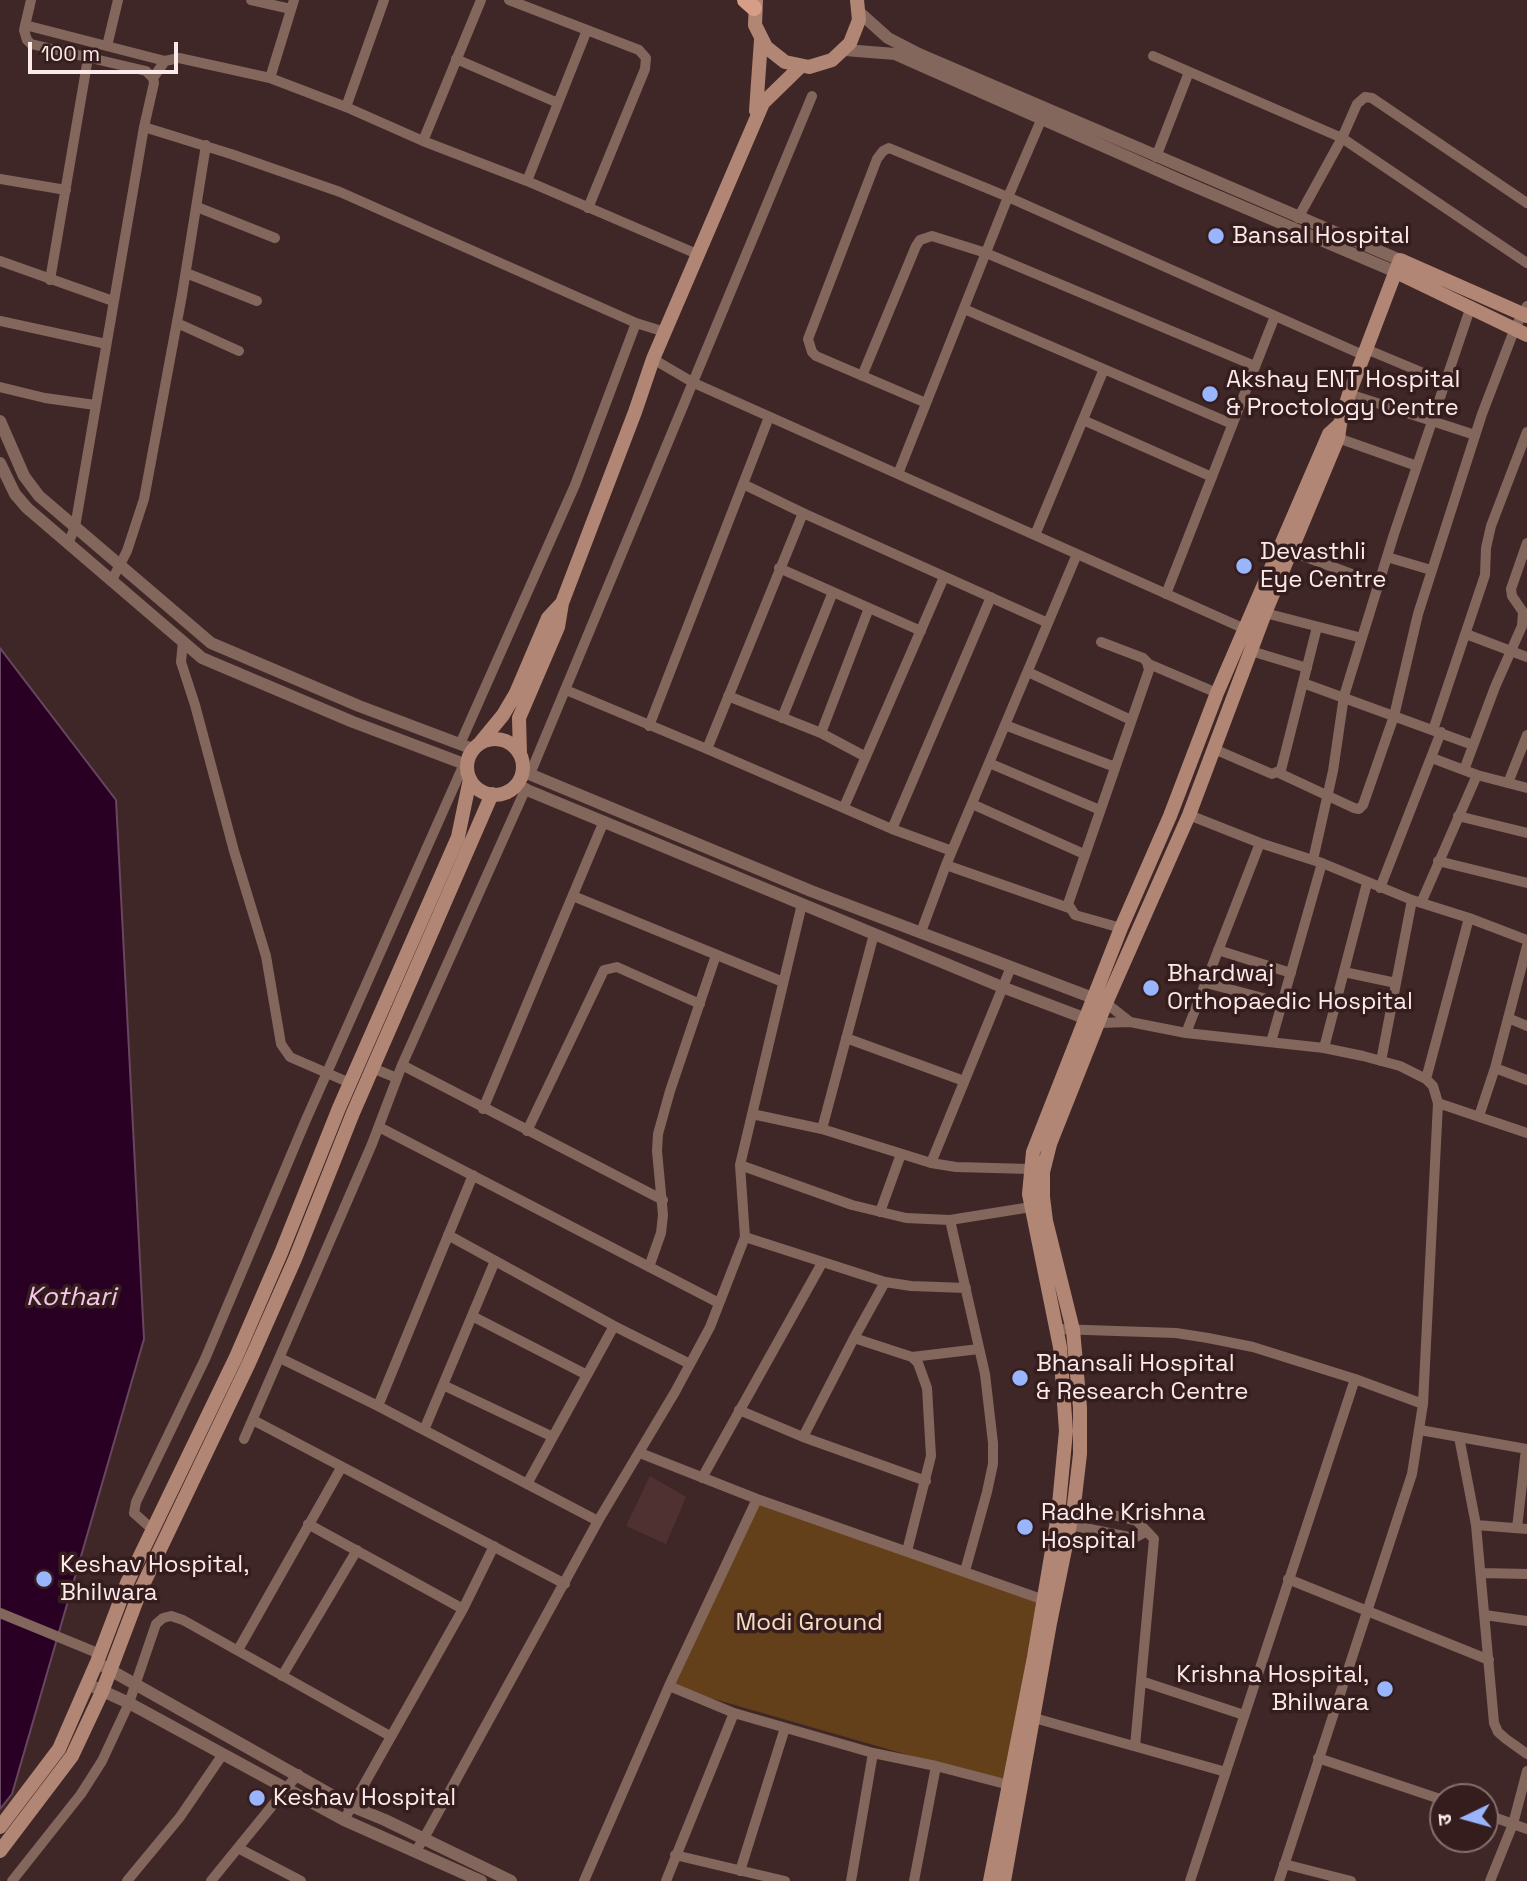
<!DOCTYPE html>
<html>
<head>
<meta charset="utf-8">
<style>
  body { margin:0 }
  #map { position:relative; width:1527px; height:1881px; overflow:hidden; background:#402727; font-family:"Space Grotesk","Noto Sans Devanagari",sans-serif }
  canvas { display:block }
  .north { position:absolute; left:1429px; top:1783px; width:70px; height:70px; box-sizing:border-box; background:#351d1d; border:2px solid #856f6f; border-radius:50%; rotate:265deg; font-size:19px; font-weight:700; line-height:28px; text-align:center; color:#fceaea }
  .north::after { content:''; display:block; margin:auto; width:24px; height:32px; background:#98b5fd; clip-path:polygon(50% 0,100% 100%,50% 72%,0 100%) }
  .scale { position:absolute; left:28px; top:42px; width:150px; height:32px; box-sizing:border-box; border:4px solid #fceaea; border-top:0; padding-left:9px; font-size:21px; line-height:24px; white-space:nowrap; color:#fceaea; -webkit-text-stroke:5px #351d1d; paint-order:stroke }
</style>
</head>
<body>
<div id="map">
<canvas width="1527" height="1881"></canvas>
<div class="north">उ</div>
<div class="scale">100 m</div>
</div>
<script>
const ctx = document.querySelector('canvas').getContext('2d');
ctx.lineJoin = 'round';
function paint(path, color) { ctx.fillStyle = color; ctx.fill(path, 'evenodd'); }
const poly = rows => new Path2D(rows.map(r => 'M' + r).join(''));
function stroke(path, color, width, dash) { ctx.strokeStyle = color; ctx.lineWidth = width; ctx.lineCap = dash ? 'butt' : 'round'; ctx.setLineDash(dash || []); ctx.stroke(path); }
function label(font, color, halo, rows, align = 'center') {
  ctx.font = font + ' "Space Grotesk",sans-serif'; ctx.lineWidth = 7; ctx.setLineDash([]); ctx.textBaseline = 'middle'; ctx.strokeStyle = halo; ctx.fillStyle = color; for (const [text, x, y, turn = 0] of rows) {
    ctx.save(); ctx.translate(x, y); ctx.rotate((+turn || 0) * Math.PI / 180); ctx.textAlign = isNaN(turn) ? turn : align; if (halo) ctx.strokeText(text, 0, 0); ctx.fillText(text, 0, 0); ctx.restore();
  }
}
paint(poly([
  [650,1476,686,1497,666,1544,626,1526]
]), '#503131');
paint(poly([
  [757,1499,1039,1598,1009,1784,669,1686]
]), '#64401a');
const water = poly([
  [0,648,116,800,144,1339,12,1794,0,1809,0,648]
]);
paint(water, '#290023');
stroke(water, '#68465f', 2);
stroke(poly([
  [31,0,24,30,27,40,31,44,146,71,153,78,154,83,144,127,75,527,68,544],
  [251,0,291,9],
  [509,0,639,50,646,58,645,69,588,208],
  [25,25,165,61],
  [107,46,118,0],
  [1153,56,1342,138,1527,263],
  [456,59,558,103],
  [153,78,165,61,179,58,270,78,346,107,423,141,527,181,697,254],
  [270,78,294,0],
  [346,107,384,0],
  [144,127,231,154,340,192,636,323,665,332],
  [423,141,481,0],
  [1156,157,1189,72],
  [0,179,66,190],
  [527,181,587,30],
  [197,207,275,238],
  [1298,218,1342,138,1357,104,1365,97,1372,98,1527,203],
  [0,261,113,301],
  [186,273,257,301],
  [50,280,88,58],
  [964,309,1232,424],
  [0,321,106,344],
  [177,323,239,351],
  [1366,349,1445,382],
  [653,359,694,383,1245,629],
  [862,376,916,246,920,240,932,236,986,253,1255,366],
  [0,387,45,398,95,405],
  [1349,394,1475,435],
  [926,403,816,356,812,352,808,339,877,159,883,151,889,148,1008,197,1363,355],
  [1083,420,1212,477],
  [1335,437,1417,466],
  [898,474,1008,197,1042,118],
  [743,484,803,513,1048,623],
  [1035,535,1104,369],
  [1292,552,1379,584],
  [1387,557,1431,570],
  [779,568,921,631],
  [112,580,127,551,144,499,182,295,206,145],
  [1166,594,1275,316],
  [1265,613,1362,638],
  [1466,634,1527,657],
  [183,641,181,662,195,705,234,851,266,956,281,1044,290,1057,350,1083],
  [1101,642,1143,658,1147,662,1149,670,1068,904,1075,915,1121,928],
  [1251,651,1307,668],
  [1149,664,1217,693],
  [1028,672,1131,720],
  [1303,683,1473,745],
  [566,690,707,749,892,829,952,851],
  [728,696,821,733,866,757],
  [782,718,833,592],
  [1005,725,1115,767],
  [649,726,769,417],
  [1433,730,1485,575,1486,548,1491,526,1527,432],
  [821,733,869,608],
  [460,744,575,485,636,323],
  [707,749,803,513],
  [1214,749,1272,774,1281,770,1317,627],
  [1432,758,1477,775,1527,788],
  [989,763,1100,810],
  [1464,770,1495,687,1522,626,1523,612,1512,596,1511,589,1527,543],
  [1279,773,1354,808,1359,809,1363,805,1394,716,1418,614,1457,492,1482,414,1515,328,1527,306],
  [530,774,812,96],
  [1508,783,1527,735],
  [972,804,1084,854],
  [844,807,944,577],
  [1189,815,1260,843,1322,863,1412,900,1469,918,1527,940],
  [1458,816,1527,833],
  [892,829,991,597],
  [1313,860,1333,771,1344,696,1394,534,1471,306],
  [1438,861,1527,883],
  [946,865,1069,908],
  [1380,888,1441,732],
  [573,896,783,982],
  [1421,903,1477,775],
  [921,932,946,865,1077,554],
  [1218,950,1291,973],
  [1344,972,1396,983],
  [1206,983,1282,1003],
  [1106,1003,1130,1022],
  [1508,1018,1527,1026],
  [1099,1023,1130,1022,1186,1033,1324,1048,1363,1056,1400,1066,1426,1079,1433,1086,1438,1103,1423,1404,1412,1474,1279,1881],
  [1186,1033,1260,843],
  [846,1038,964,1081],
  [1271,1042,1322,863],
  [1324,1048,1367,883],
  [1381,1061,1412,900],
  [402,1065,663,1200],
  [372,1068,397,1078],
  [1495,1068,1527,1080],
  [1426,1079,1469,918],
  [1438,1103,1527,1133],
  [483,1109,604,821],
  [752,1114,822,1129,931,1163,956,1167,1030,1169],
  [1479,1116,1495,1068,1527,946],
  [379,1127,719,1303],
  [822,1129,874,934],
  [527,1131,604,970,617,967,700,1004],
  [931,1163,1011,967],
  [740,1165,852,1205,906,1218,950,1220,1031,1207],
  [880,1212,901,1154],
  [950,1220,985,1374,993,1443,993,1464,987,1492,965,1571],
  [448,1235,614,1326,690,1364],
  [745,1237,885,1282,911,1286,966,1288],
  [649,1267,661,1233,663,1215,657,1151,658,1134,670,1091,716,955],
  [472,1316,587,1375],
  [1057,1329,1176,1333,1208,1338,1253,1347,1355,1379,1423,1404],
  [854,1338,912,1357,918,1363,927,1388,931,1456,907,1551],
  [912,1357,979,1349],
  [280,1358,378,1406,598,1521],
  [443,1385,553,1437],
  [378,1406,473,1175],
  [739,1410,803,1437,926,1481],
  [253,1420,565,1584],
  [424,1430,495,1261],
  [1420,1430,1527,1449],
  [803,1437,854,1338,885,1282],
  [1459,1437,1476,1525,1494,1723,1498,1732,1506,1739,1527,1754],
  [244,1439,372,1144,402,1065,526,788],
  [640,1453,757,1499,1047,1601],
  [702,1478,822,1263],
  [527,1484,614,1326],
  [1074,1505,1137,1521,1154,1539,1135,1746],
  [308,1524,463,1609],
  [1070,1525,1134,1538,1145,1532],
  [1476,1525,1527,1529],
  [1517,1528,1526,1449],
  [153,1530,134,1513,136,1502,205,1359,305,1122,464,764],
  [1481,1573,1527,1574],
  [1288,1579,1489,1660],
  [0,1613,100,1654],
  [1485,1615,1527,1621],
  [238,1650,341,1468],
  [282,1676,357,1550],
  [1141,1681,1244,1715],
  [669,1686,734,1713,873,1753,936,1766,1013,1786],
  [1027,1716,1226,1772],
  [1318,1758,1443,1800],
  [1527,1771,1513,1824,1527,1829],
  [1485,1814,1513,1824,1490,1881],
  [344,1820,463,1609,494,1546],
  [238,1848,301,1881],
  [415,1852,423,1840,598,1521,675,1392,710,1327,745,1237,740,1165,802,904],
  [675,1855,785,1881],
  [1284,1864,1351,1881],
  [740,1871,785,1728],
  [12,1881,81,1794,102,1761,129,1703,156,1624,163,1618,171,1616,183,1620,390,1736],
  [127,1881,180,1817,223,1754],
  [211,1881,298,1774],
  [584,1881,669,1686,757,1499],
  [666,1881,734,1713],
  [851,1881,873,1753],
  [914,1881,936,1766],
  [1190,1881,1355,1379]
]), '#83675c', 10);
stroke(poly([
  [859,12,888,38,919,54,1400,260],
  [845,50,895,54,1182,181,1396,272],
  [0,421,24,476,39,496,211,643,359,706,473,749],
  [0,463,15,494,27,508,202,658,353,722,467,765],
  [522,771,811,891,1101,1001],
  [515,785,1002,987,1092,1021],
  [103,1666,351,1806,385,1820,511,1881],
  [94,1687,129,1703,344,1820,481,1881]
]), '#83675c', 12);
stroke(poly([
  [756,0,755,25,766,47,785,62,809,67,832,60,850,43,859,20,857,0],
  [756,111,761,40],
  [1396,272,1527,335],
  '467 767a28 28 0 1 1 56 0a28 28 0 1 1-56 0Z',
  [480,743,503,715,516,693,548,618,561,604],
  [520,754,519,718,558,627,562,603,635,412,653,359,763,103,801,66],
  [0,1827,59,1749,97,1662,127,1583,236,1357,281,1253,339,1108,458,837,470,779],
  [0,1851,72,1756,102,1692,141,1589,249,1363,295,1259,353,1113,492,794],
  [990,1881,1034,1657,1058,1515,1066,1431,1060,1347,1029,1194,1033,1152,1121,928,1170,816,1217,693,1329,434,1340,424],
  [1004,1881,1050,1623,1074,1505,1080,1454,1080,1408,1073,1330,1046,1221,1043,1197,1043,1172,1050,1144,1106,1003,1189,815,1265,613,1338,438,1340,424,1349,394,1400,260,1527,316]
]), '#b28674', 14);
stroke(poly([
  [745,0,754,8]
]), '#d69e87', 16);
for (const [x, y, r, color] of [
  [1216,236,9,"#98b5fd"],
  [1210,394,9,"#98b5fd"],
  [1244,566,9,"#98b5fd"],
  [1151,988,9,"#98b5fd"],
  [1020,1378,9,"#98b5fd"],
  [1025,1527,9,"#98b5fd"],
  [44,1579,9,"#98b5fd"],
  [1385,1689,9,"#98b5fd"],
  [257,1798,9,"#98b5fd"]
]) { const dot = new Path2D(); dot.arc(x, y, r, 0, 2 * Math.PI); ctx.fillStyle = color; ctx.fill(dot); stroke(dot, '#351d1d', 2.5); }
label('24px', '#fceaea', '#351d1d', [
  ["Bansal Hospital",1232,236],
  ["Akshay ENT Hospital",1226,380],
  ["& Proctology Centre",1226,408],
  ["Devasthli",1260,552],
  ["Eye Centre",1260,580],
  ["Bhardwaj",1167,974],
  ["Orthopaedic Hospital",1167,1002],
  ["Bhansali Hospital",1036,1364],
  ["& Research Centre",1036,1392],
  ["Radhe Krishna",1041,1513],
  ["Hospital",1041,1541],
  ["Keshav Hospital,",60,1565],
  ["Bhilwara",60,1593],
  ["Krishna Hospital,",1369,1675,"right"],
  ["Bhilwara",1369,1703,"right"],
  ["Keshav Hospital",273,1798]
], 'left');
label('24px', '#f8dcc1', '#351d1d', [
  ["Modi Ground",809,1623]
]);
label('italic 26px', '#f6c7eb', '#351d1d', [
  ["Kothari",71,1298]
]);
</script>
</body>
</html>
